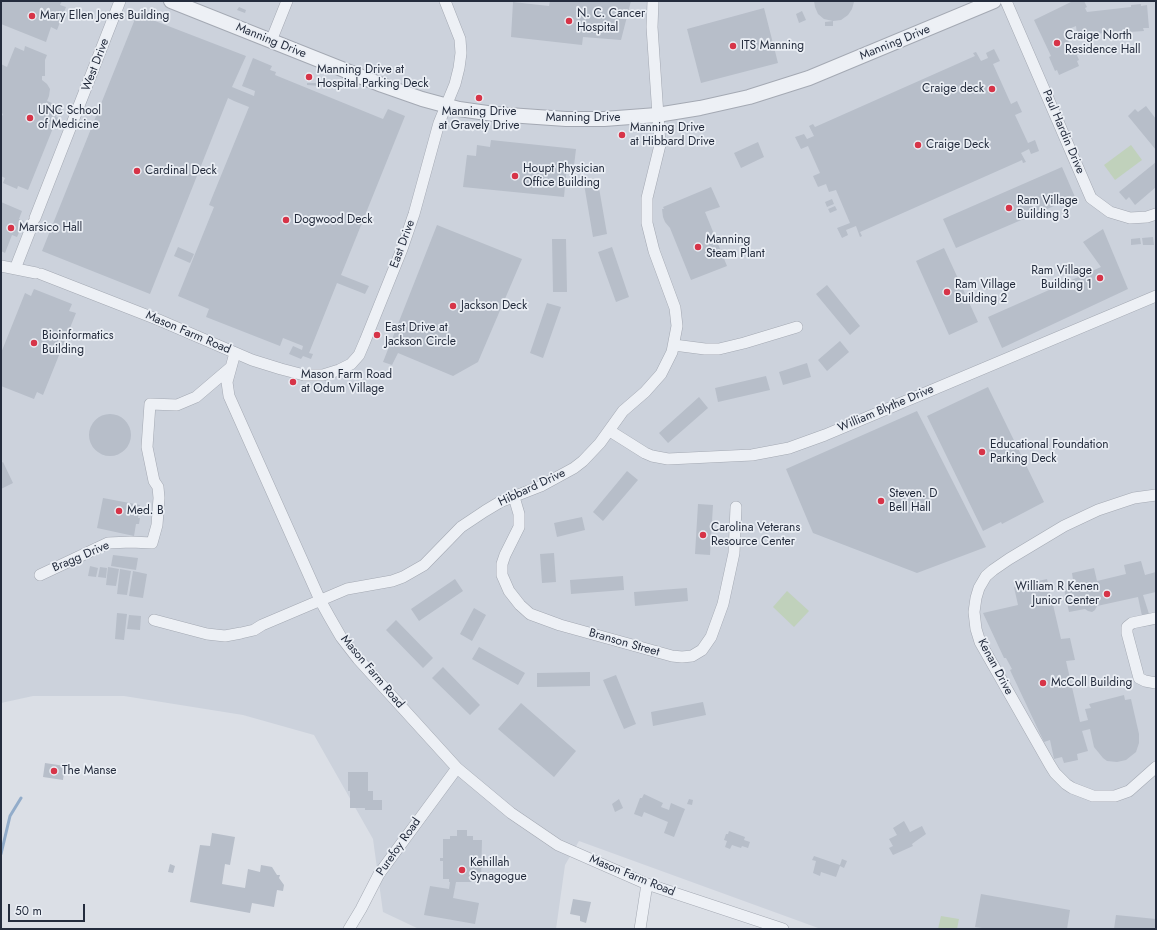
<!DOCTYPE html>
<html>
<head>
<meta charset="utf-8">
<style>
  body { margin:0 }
  #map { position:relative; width:1157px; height:930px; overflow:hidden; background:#dbdfe6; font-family:Jost,sans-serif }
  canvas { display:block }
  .frame { position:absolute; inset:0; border:2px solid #242c3d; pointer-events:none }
  .scale { position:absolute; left:8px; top:904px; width:77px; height:18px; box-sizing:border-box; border:2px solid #242c3d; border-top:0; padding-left:5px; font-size:12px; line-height:14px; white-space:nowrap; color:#242c3d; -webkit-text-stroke:3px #eaeef4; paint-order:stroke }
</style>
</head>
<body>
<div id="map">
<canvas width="1157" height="930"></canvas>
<div class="frame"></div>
<div class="scale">50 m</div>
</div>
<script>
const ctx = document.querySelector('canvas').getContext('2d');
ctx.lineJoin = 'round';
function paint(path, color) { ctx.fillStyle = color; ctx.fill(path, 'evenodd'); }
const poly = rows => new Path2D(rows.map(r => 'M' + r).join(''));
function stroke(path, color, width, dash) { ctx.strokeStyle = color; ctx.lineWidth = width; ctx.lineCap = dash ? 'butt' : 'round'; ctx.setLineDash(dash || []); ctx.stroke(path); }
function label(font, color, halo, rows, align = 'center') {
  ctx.font = font + ' Jost,sans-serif'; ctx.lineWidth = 3.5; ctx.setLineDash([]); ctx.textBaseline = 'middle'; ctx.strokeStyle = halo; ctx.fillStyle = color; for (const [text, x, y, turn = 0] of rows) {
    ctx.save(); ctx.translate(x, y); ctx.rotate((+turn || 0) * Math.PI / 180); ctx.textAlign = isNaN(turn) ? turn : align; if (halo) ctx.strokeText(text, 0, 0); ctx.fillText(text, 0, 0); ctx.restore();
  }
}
paint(poly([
  [1,1,1156,1,1156,929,821,929,579,841,565,865,556,929,419,929,383,912,373,839,314,735,243,715,124,696,33,696,1,703]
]), '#ccd2dc');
paint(poly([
  [1131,145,1142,160,1115,180,1104,165],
  [787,591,809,611,794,627,773,607],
  [941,916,959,919,957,929,938,929]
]), '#c0d1bb');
stroke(poly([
  [1,854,10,816,21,798]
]), '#92acca', 3);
paint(poly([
  [1,1,62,1,60,5,66,7,57,30,51,27,46,42,1,24],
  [550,1,631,1,621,40,583,37,582,45,511,37,513,2,549,6],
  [814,1,854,1,854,2,852,9,848,15,841,20,833,21,824,19,818,14,815,7],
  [1073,1,1084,1,1087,7,1085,8,1087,12,1131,7,1131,5,1141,4,1141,6,1147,5,1149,28,1143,28,1144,31,1129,32,1129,30,1087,35,1086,33,1077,34,1076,26,1064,31,1073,51,1075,51,1079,60,1077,61,1079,66,1059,75,1057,70,1055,71,1049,57,1051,56,1034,20],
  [239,7,246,10,245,13,237,10],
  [764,8,778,63,701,83,687,29],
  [802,11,806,20,799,23,796,14],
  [137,14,246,56,232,87,254,96,255,91,242,86,253,58,272,66,270,70,276,72,275,75,383,119,388,109,405,116,341,275,369,286,365,294,337,283,309,353,313,354,311,359,303,356,301,359,289,354,293,346,302,350,303,346,283,338,280,346,206,317,209,309,178,296,214,207,209,205,249,107,234,101,228,98,150,294,42,251],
  [833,21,833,26,825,26,825,22],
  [25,46,47,55,45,60,45,76,42,76,42,80,47,84,50,89,49,96,47,101,62,107,59,115,57,114,56,117,61,119,57,129,53,128,28,190,18,186,17,189,3,183,5,178,1,176,1,118,3,114,1,113,1,64,7,67,15,47,24,51],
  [994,49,1000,61,993,64,1011,104,1017,101,1022,112,1015,115,1028,143,1035,140,1039,151,1031,154,1029,149,1021,153,1026,162,1023,163,1022,160,1020,161,860,232,862,236,860,237,856,226,846,230,848,235,842,238,837,228,850,223,836,190,829,192,826,184,818,187,813,176,820,173,808,146,801,149,795,137,804,134,807,139,814,136,809,126,813,124,815,127,975,56,973,53,976,52,981,61,988,58,986,53],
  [307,83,321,83,321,86,307,85],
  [1146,106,1156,119,1156,150,1128,116,1135,109,1138,112],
  [491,140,576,149,574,166,567,165,564,197,463,187,467,155,476,156,477,145,490,147],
  [758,142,764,157,741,168,734,153],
  [1156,162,1156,187,1135,205,1129,197,1126,200,1119,192],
  [1062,167,1075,197,956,248,943,219],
  [598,182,607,234,593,237,584,184],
  [711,187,720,207,705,212,727,266,691,280,670,228,665,222,663,217,662,209,664,209,663,207],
  [832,199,834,204,827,207,825,202],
  [1,202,22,211,19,219,24,221,17,237,12,235,5,253,1,251],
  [835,206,837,210,830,213,828,209],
  [437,225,522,259,478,362,453,376,398,353,392,365,383,362],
  [1103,229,1128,289,1002,348,988,317,1101,267,1083,242],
  [1153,237,1154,245,1143,245,1142,238],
  [1140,238,1141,244,1131,245,1131,239],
  [552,239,566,239,567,292,553,292],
  [178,247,194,254,190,263,174,256],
  [612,247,629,297,616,302,598,252],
  [944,248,978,322,949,335,916,261],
  [827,285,860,326,850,335,816,294],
  [34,289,72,304,69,311,76,313,43,395,37,392,34,399,1,386,1,353,25,293,31,296],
  [547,303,561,307,543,358,530,353],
  [840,341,849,352,827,371,818,360],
  [807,363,811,377,783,385,779,372],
  [766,376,770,390,718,402,715,388],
  [988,387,1044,502,1002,524,1001,522,983,531,927,416],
  [699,397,708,408,668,443,659,433],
  [917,411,986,547,917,573,813,533,786,469],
  '89 435a21 21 0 1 1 42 0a21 21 0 1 1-42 0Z',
  [3,462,13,483,1,489,1,463],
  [627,471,638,480,603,521,593,512],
  [103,498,140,505,138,518,140,518,139,524,136,524,134,536,97,528],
  [698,504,713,505,710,555,695,554],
  [582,517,585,530,557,537,554,523],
  [554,553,556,582,542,583,540,554],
  [113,555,138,558,136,570,111,566],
  [1141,561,1145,575,1156,572,1156,592,1143,595,1149,614,1151,613,1154,625,1142,627,1140,616,1142,616,1138,597,1097,606,1095,610,1092,612,1088,611,1085,609,1069,612,1064,589,1074,587,1072,573,1094,568,1097,581,1126,574,1124,565],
  [90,566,98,568,96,577,88,576],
  [100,567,107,568,106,578,98,577],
  [108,567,119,569,116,586,106,585],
  [120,569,131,571,127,595,117,594],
  [133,571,147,574,143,598,129,596],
  [623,576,624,590,571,594,570,580],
  [455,579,463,591,419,621,411,609],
  [1047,579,1061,639,1070,638,1075,660,1066,661,1080,722,1088,720,1085,709,1091,708,1089,704,1124,695,1125,700,1131,699,1139,734,1139,743,1136,752,1126,760,1117,762,1107,761,1103,758,1094,747,1090,729,1082,731,1088,751,1077,754,1078,760,1064,763,1062,757,1054,759,1050,740,1044,742,1010,670,1012,669,1006,658,1004,658,983,613,1018,605,1014,587],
  [687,588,688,601,635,606,634,592],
  [474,608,486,615,472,641,460,634],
  [117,613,127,614,124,640,115,639],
  [129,615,141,616,140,630,127,629],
  [396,620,433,658,423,668,386,630],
  [479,647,525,673,518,685,472,659],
  [443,667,480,705,470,715,432,678],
  [590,672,590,686,537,687,537,673],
  [616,675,636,724,624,729,603,680],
  [703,702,706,715,653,726,651,712],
  [521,703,576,751,554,777,498,729],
  [45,763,65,766,63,780,43,777],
  [348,772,368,772,368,791,373,791,373,800,382,800,382,810,365,810,365,808,350,808,350,791,348,791],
  [644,794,663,803,661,807,669,810,671,803,685,809,674,837,664,833,668,822,644,812,642,817,634,814,640,798,642,798],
  [619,799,623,808,615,812,612,804],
  [689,799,693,800,692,805,687,804],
  [904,821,910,832,922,826,926,834,916,841,912,844,913,846,893,855,889,848,893,846,889,839,897,835,893,828],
  [457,830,467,830,467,836,473,836,473,840,482,840,481,881,476,881,476,882,456,882,453,898,479,903,475,924,424,915,430,886,449,889,450,882,449,882,449,879,443,879,443,861,440,861,440,858,443,858,443,839,450,839,450,836,457,836],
  [729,831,745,837,744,840,750,842,748,848,742,846,741,848,732,845,730,849,725,847,727,841,724,840,726,834,728,834],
  [212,833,235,837,230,865,225,864,222,884,245,888,248,869,260,872,261,865,272,867,277,875,280,875,279,878,284,885,283,891,277,890,274,907,252,903,250,913,190,902,200,845,210,846],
  [814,856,840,865,842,859,847,861,844,868,840,866,836,877,821,872,820,876,813,873,816,861,812,860],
  [170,864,175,866,173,873,168,872],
  [981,894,1070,910,1067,929,989,929,975,927],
  [573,899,591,902,586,923,580,921,580,916,570,914],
  [1116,915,1156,919,1156,929,1114,929]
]), '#b7bec9');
const minor = poly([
  [1006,1,1091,198,1110,212,1130,218,1147,217,1156,214],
  [271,41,287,1],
  [35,218,120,1],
  [1,266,36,273],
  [15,269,33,223],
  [41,274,159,320,252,360,281,369,304,375,323,375,339,370,351,364,359,355,365,341,402,249,414,214,439,123,455,84,459,68,461,53,460,39,445,1],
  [674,345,705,349,719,349,744,343,797,327],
  [235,353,227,382,229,396,320,600,330,618,341,637,358,659,457,768,511,813,558,845,647,884,783,929],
  [610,431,645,453,652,456,668,459,752,455,789,448,825,435,1156,296],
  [1156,495,1134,498,1098,510,1064,526,1009,559,993,570,986,576,979,588,976,598,974,612,976,629,980,642,1050,765,1055,773,1066,784,1072,788,1093,796,1115,796,1129,791,1156,767],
  [514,497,519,514,519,527,505,555,502,564,502,575,509,591,520,605,530,614,560,625,672,656,682,657,692,656,702,650,711,637,723,604,734,553,736,507],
  [40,575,108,543,131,542,152,543,157,525,159,498,158,487,154,481,147,447,150,404,177,405,196,397,230,368],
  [1156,618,1132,623,1127,627,1127,633,1139,678,1145,681,1156,683],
  [154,620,207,634,225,636,241,633,254,630,262,625,347,589,392,581,403,577,424,565,461,527,485,511,500,502,541,486,574,468,583,461,600,443,623,411,645,392,661,374,672,352,677,326,675,308,654,251,647,223,647,198,660,145,652,27,653,1],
  [349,929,361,909,379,874,457,768],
  [640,929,647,884]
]);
const tertiary = poly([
  [171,1,382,85,422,99,459,109,494,114,566,119,604,119,657,115,700,108,749,97,809,78,994,1]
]);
stroke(minor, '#a4a9b3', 12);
stroke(tertiary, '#a4a9b3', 16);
stroke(minor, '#edf0f5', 11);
stroke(tertiary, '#edf0f5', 14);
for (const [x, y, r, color] of [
  [32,16,4,"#d73448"],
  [569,21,4,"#d73448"],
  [1057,43,4,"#d73448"],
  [733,46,4,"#d73448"],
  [309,77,4,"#d73448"],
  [992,89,4,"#d73448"],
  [479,98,4,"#d73448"],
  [30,118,4,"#d73448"],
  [622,135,4,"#d73448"],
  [918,145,4,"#d73448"],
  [137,171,4,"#d73448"],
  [515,176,4,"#d73448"],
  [1009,208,4,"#d73448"],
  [286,220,4,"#d73448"],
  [11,228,4,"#d73448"],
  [698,247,4,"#d73448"],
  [1100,278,4,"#d73448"],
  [947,292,4,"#d73448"],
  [453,306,4,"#d73448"],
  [377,335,4,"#d73448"],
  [34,343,4,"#d73448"],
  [293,382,4,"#d73448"],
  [982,452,4,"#d73448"],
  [881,501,4,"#d73448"],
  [119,511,4,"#d73448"],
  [703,535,4,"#d73448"],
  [1107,594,4,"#d73448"],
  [1043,683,4,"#d73448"],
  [54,771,4,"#d73448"],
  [462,870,4,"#d73448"]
]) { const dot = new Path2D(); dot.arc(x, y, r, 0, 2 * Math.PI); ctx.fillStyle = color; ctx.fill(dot); stroke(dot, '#eaeef4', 1.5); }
label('12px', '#242c3d', '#eaeef4', [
  ["N. C. Cancer",577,14],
  ["Hospital",577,28],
  ["Mary Ellen Jones Building",40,16],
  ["Craige North",1065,36],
  ["Residence Hall",1065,50],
  ["ITS Manning",741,46],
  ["Manning Drive at",317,70],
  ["Hospital Parking Deck",317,84],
  ["Craige deck",984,89,"right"],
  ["UNC School",38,111],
  ["of Medicine",38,125],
  ["Manning Drive",479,112,"center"],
  ["at Gravely Drive",479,126,"center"],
  ["Manning Drive",630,128],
  ["at Hibbard Drive",630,142],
  ["Craige Deck",926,145],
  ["Houpt Physician",523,169],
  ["Office Building",523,183],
  ["Cardinal Deck",145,171],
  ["Ram Village",1017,201],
  ["Building 3",1017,215],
  ["Dogwood Deck",294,220],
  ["Marsico Hall",19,228],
  ["Manning",706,240],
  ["Steam Plant",706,254],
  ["Ram Village",1092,271,"right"],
  ["Building 1",1092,285,"right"],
  ["Ram Village",955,285],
  ["Building 2",955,299],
  ["Jackson Deck",461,306],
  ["East Drive at",385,328],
  ["Jackson Circle",385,342],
  ["Bioinformatics",42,336],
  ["Building",42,350],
  ["Mason Farm Road",301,375],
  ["at Odum Village",301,389],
  ["Educational Foundation",990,445],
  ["Parking Deck",990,459],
  ["Steven. D",889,494],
  ["Bell Hall",889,508],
  ["Med. B",127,511],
  ["Carolina Veterans",711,528],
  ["Resource Center",711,542],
  ["William R Kenen",1099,587,"right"],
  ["Junior Center",1099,601,"right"],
  ["McColl Building",1051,683],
  ["The Manse",62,771],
  ["Kehillah",470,863],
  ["Synagogue",470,877]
], 'left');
label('12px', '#242c3d', '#eaeef4', [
  ["Manning Drive",271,41,22],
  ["Manning Drive",895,43,-22],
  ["West Drive",96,65,-69],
  ["Manning Drive",583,118],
  ["Paul Hardin Drive",1063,132,67],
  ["East Drive",403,244,-70],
  ["Mason Farm Road",188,333,23],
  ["William Blythe Drive",886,409,-23],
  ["Hibbard Drive",532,488,-25],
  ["Bragg Drive",81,557,-23],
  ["Branson Street",624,643,16],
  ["Kenan Drive",995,667,62],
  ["Mason Farm Road",372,672,50],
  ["Purefoy Road",399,847,-55],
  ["Mason Farm Road",632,876,22]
]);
</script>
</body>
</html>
